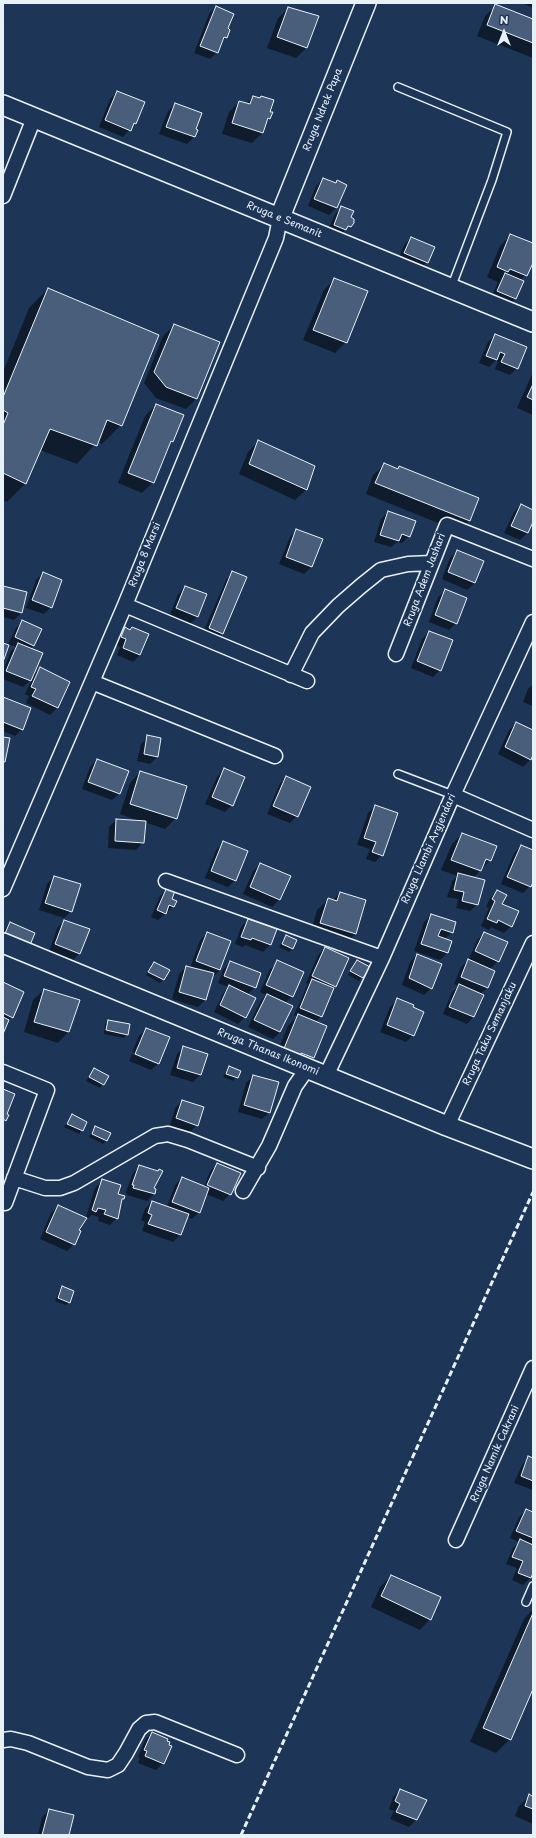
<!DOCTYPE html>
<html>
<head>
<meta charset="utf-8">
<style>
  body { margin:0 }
  #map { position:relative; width:536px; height:1838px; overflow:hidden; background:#1d3557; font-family:"Playpen Sans",sans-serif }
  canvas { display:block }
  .frame { position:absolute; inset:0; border:4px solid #e8f1f8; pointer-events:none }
  .north { position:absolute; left:484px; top:12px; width:40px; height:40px; -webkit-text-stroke:3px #1d3557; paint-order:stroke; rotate:0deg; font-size:11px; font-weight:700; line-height:16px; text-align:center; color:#e8f1f8 }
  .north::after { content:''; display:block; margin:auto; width:14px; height:18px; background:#e8f1f8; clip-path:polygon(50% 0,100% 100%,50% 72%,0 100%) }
</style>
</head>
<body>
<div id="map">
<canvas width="536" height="1838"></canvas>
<div class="frame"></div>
<div class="north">N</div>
</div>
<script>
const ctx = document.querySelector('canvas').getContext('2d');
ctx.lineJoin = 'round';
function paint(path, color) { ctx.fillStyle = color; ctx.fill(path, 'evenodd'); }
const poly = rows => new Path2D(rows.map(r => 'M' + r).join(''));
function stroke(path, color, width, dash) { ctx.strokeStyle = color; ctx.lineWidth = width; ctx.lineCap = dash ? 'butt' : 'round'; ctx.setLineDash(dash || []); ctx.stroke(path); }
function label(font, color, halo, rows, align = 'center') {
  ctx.font = font + ' "Playpen Sans",sans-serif'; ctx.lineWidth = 4; ctx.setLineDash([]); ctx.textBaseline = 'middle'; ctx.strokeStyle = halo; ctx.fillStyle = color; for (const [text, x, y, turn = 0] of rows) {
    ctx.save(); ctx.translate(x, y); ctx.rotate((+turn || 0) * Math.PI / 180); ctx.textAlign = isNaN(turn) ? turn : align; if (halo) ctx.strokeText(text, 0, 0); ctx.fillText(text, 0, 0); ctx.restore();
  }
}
paint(poly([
  [522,3,533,3,533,8],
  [496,6,533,20,533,58,477,36,485,16],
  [216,7,227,28,226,37,221,42,217,52,210,59,194,53,209,14],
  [289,8,318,17,306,48,296,58,267,48,278,18],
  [117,92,143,102,135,123,123,137,99,127,110,99],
  [253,97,269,112,270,119,266,122,263,132,252,143,222,134,229,112,239,102,246,104],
  [175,104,196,130,194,137,187,144,159,134,168,111],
  [323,179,335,184,337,181,345,185,336,208,329,215,308,206,316,186],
  [342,207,353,223,338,237,327,232,335,214],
  [511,235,533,244,533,259,526,275,520,280,522,281,515,299,508,306,491,298,498,282,487,277,500,246],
  [411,238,427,262,420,269,398,260,404,245],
  [334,279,346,342,335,353,303,340,324,290],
  [48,289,121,425,102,444,97,442,77,464,40,450,26,483,7,502,3,500,3,372,29,308],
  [174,325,218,343,196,399,186,409,156,398,144,383,163,336],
  [495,335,517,368,510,375,495,369,498,361,496,360,489,367,479,363,488,342],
  [533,372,533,415,517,408],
  [156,405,172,441,168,446,153,482,142,493,118,483,145,416],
  [259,441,314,467,306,490,295,500,239,474,248,452],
  [384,465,397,470,399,467,478,499,469,521,458,531,366,494,373,475],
  [521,505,533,511,533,519,527,533,520,540,504,533,514,512],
  [388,512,409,536,402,543,397,542,391,547,374,542,381,519],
  [297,530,311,567,304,574,279,564,290,537],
  [457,551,475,583,467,590,442,579,450,558],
  [233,572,222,633,215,640,202,635,226,580],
  [43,573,51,607,44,614,26,608,36,580],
  [3,587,21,613,14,620,3,617],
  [185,587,205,595,197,617,190,624,170,615,178,594],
  [446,590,456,623,449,630,429,622,438,597],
  [23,621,34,645,30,649,31,677,40,669,69,682,57,708,50,715,26,703,29,696,25,694,32,679,23,687,3,679,3,671,11,651,16,647,8,644,16,628],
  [125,628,129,630,132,628,140,655,133,662,117,655,120,647,114,644,118,636],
  [429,632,440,670,433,677,411,668,422,639],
  [533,684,533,683,533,706,523,702,528,689],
  [3,698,22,729,15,736,3,731],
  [516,723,533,731,533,753,530,760,523,767,498,754,509,730],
  [148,737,157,757,150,764,137,761,141,744],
  [97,760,120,793,112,800,82,789,90,767],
  [224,769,232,805,225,812,205,804,217,777],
  [140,772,176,818,165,829,144,822,143,842,136,850,108,848,109,827,116,820,139,821,120,814,130,783],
  [286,777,297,816,290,823,267,814,279,785],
  [375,806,382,855,375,862,366,859,370,849,357,845,368,813],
  [462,834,490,860,473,878,478,904,470,911,456,908,458,899,447,897,452,881,457,876,441,870,452,844],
  [223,843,235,880,228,887,205,878,216,850],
  [521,846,533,851,533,879,530,886,523,893,501,884,514,853],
  [260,864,279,900,272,907,243,894,253,871],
  [54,877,71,911,64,918,39,910,47,884],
  [167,889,173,907,158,920,151,917,160,896],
  [497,891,511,926,504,933,491,927,489,930,481,926,489,908,486,907,490,898],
  [340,893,365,901,355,934,344,945,310,934,317,910,328,900,332,901],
  [431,915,452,932,444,940,450,942,447,953,440,960,414,951,424,922],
  [248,920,275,930,270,945,263,952,245,945,243,947,235,944,241,927],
  [64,921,80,953,73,960,49,952,57,928],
  [10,923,3,949,3,931],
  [207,933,220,970,213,977,205,1000,198,1007,172,999,179,974,186,967,190,968,200,940],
  [484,933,498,961,490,969,494,971,487,988,480,994,474,1016,467,1024,443,1014,452,992,459,986,454,984,461,967,469,959,477,940],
  [286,936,293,949,289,952,279,947],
  [325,948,335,986,321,1016,315,1023,326,1027,313,1058,302,1068,273,1062,288,1026,297,1016,294,1015,308,984,306,983,318,955],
  [417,955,431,988,424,995,402,985,410,962],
  [357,961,368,967,359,981,348,975],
  [230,962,255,987,247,995,245,1017,238,1024,214,1012,223,994,229,987,218,983,223,970],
  [278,962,292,996,285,1003,280,1032,273,1039,248,1027,260,1002,266,995,260,992,270,969],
  [154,963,164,979,160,983,146,975],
  [3,983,12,1017,7,1021,3,1032],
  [44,990,78,1000,68,1032,58,1043,24,1032,33,1000],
  [397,1000,413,1035,406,1042,380,1032,390,1007],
  [109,1021,127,1034,124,1038,104,1034,105,1024],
  [146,1029,159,1063,151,1070,129,1061,132,1054,156,1064,156,1062,132,1052,139,1036],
  [184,1047,200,1075,193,1082,170,1075,177,1054],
  [229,1067,239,1071,233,1081,223,1077],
  [94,1069,107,1077,100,1088,86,1081],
  [253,1076,270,1112,262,1119,238,1112,246,1083],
  [182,1101,197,1125,190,1132,170,1125,175,1108],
  [72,1115,82,1130,79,1134,64,1127],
  [96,1127,106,1141,103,1144,89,1137],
  [218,1164,230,1194,223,1201,206,1194,199,1212,192,1219,187,1217,180,1235,173,1242,142,1231,145,1222,141,1220,145,1209,152,1202,167,1207,175,1185,182,1178,204,1187,210,1171],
  [140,1166,157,1172,153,1189,154,1194,147,1201,127,1195,126,1192,133,1173],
  [102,1181,123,1199,121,1201,117,1218,110,1225,98,1221,99,1217,92,1215,88,1218,86,1217,95,1188],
  [59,1206,77,1231,74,1244,67,1251,40,1239,51,1213],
  [62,1287,69,1302,66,1305,55,1301,59,1291],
  [529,1458,533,1459,533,1490,514,1483,522,1465],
  [526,1510,533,1513,533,1570,530,1578,523,1585,512,1580,517,1568,506,1564,513,1548,519,1542,510,1538,519,1517],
  [391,1576,430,1619,420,1630,371,1607,380,1587],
  [533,1609,533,1687,510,1739,496,1753,470,1742,524,1619],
  [152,1733,166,1741,163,1763,156,1770,138,1763,140,1758,138,1757,145,1740],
  [400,1790,416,1820,409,1827,390,1819,394,1811,389,1809,393,1797],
  [533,1793,533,1824,515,1816,519,1806],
  [50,1810,68,1835,38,1835,42,1817]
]), '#0007');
const building = poly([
  [495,4,533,19,533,43,487,25,495,4],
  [216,6,234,14,228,28,230,30,227,38,224,37,218,53,200,46,216,6],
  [288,7,319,16,307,48,277,37,288,7],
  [117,91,145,102,136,124,134,123,131,131,105,120,117,91],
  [253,96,260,98,261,96,274,100,270,112,273,112,270,119,268,118,263,133,232,123,239,101,250,104,253,96],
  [175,103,202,113,196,129,198,130,195,137,166,127,175,103],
  [323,178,336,183,337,180,347,185,337,208,314,199,323,178],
  [341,206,354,211,351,217,354,219,354,223,351,227,348,226,346,230,334,225,341,206],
  [510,234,533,243,533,263,527,276,510,269,508,272,497,267,510,234],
  [411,237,435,247,428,263,404,253,411,237],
  [505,273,524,281,516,299,497,291,505,273],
  [334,278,368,291,347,343,313,330,334,278],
  [48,288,159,335,122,426,107,420,97,446,50,429,26,484,3,473,3,425,8,413,3,410,3,397,48,288],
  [174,324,220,342,197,399,166,387,154,372,174,324],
  [495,334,527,347,518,369,501,362,505,354,500,352,497,360,486,356,495,334],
  [533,384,533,400,527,397,533,384],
  [156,404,184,415,173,442,171,441,154,483,128,473,156,404],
  [258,440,315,466,307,490,249,464,258,440],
  [384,463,398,469,399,466,479,498,470,521,375,483,384,463],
  [521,504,533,510,533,522,528,533,511,526,521,504],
  [388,511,416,521,410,537,402,534,399,541,380,535,388,511],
  [296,529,323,539,312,567,286,557,296,529],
  [457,550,484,561,475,583,448,572,457,550],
  [232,571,247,577,223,634,209,628,232,571],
  [43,572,62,580,52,608,32,600,43,572],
  [3,586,27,592,22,613,3,608,3,586],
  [185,586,207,594,198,617,176,608,185,586],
  [445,589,467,598,457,624,435,615,445,589],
  [22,620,42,629,34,646,15,637,22,620],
  [125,627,130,630,132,627,149,634,140,655,123,648,126,639,121,637,125,627],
  [429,631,453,640,441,671,417,661,429,631],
  [3,643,9,645,3,662,3,643],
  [18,643,43,653,31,681,6,671,18,643],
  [40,667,70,682,58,708,32,696,36,689,31,687,40,667],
  [3,697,31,708,23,730,3,722,3,697],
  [516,722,533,730,533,755,531,760,505,747,516,722],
  [147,735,161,738,158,757,144,754,147,735],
  [3,737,10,738,5,762,3,762,3,737],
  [97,759,129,771,120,794,88,782,97,759],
  [224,768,245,777,233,806,212,797,224,768],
  [140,771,187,786,177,819,130,804,140,771],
  [286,776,311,787,298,817,273,806,286,776],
  [375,805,398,813,383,856,372,852,376,842,364,838,375,805],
  [116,819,146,821,144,843,115,841,116,819],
  [462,833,497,846,491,861,486,859,481,871,451,860,462,833],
  [223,841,248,851,236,881,211,871,223,841],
  [521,845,533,850,533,882,531,887,507,877,521,845],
  [260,863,291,876,280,900,250,887,260,863],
  [458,873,485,880,478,905,462,901,464,892,454,890,458,873],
  [54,876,81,884,72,912,45,903,54,876],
  [167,887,175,891,172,899,177,901,174,907,169,905,166,914,157,910,167,887],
  [497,890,507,895,502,904,519,911,512,927,498,920,497,923,487,919,495,901,492,899,497,890],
  [340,892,366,900,356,934,320,923,328,898,337,901,340,892],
  [431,914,456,922,453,933,441,929,438,936,452,941,448,953,421,944,431,914],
  [248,919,277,929,271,945,252,938,251,940,241,937,248,919],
  [64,920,90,929,80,954,55,944,64,920],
  [10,922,35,933,28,950,3,938,10,922],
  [207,932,231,941,220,970,196,961,207,932],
  [484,932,508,942,499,962,475,951,484,932],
  [286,935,297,940,293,949,282,944,286,935],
  [325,947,349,958,336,987,312,976,325,947],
  [417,954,442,964,432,989,409,978,417,954],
  [468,959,495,971,488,988,461,977,468,959],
  [277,960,304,972,293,997,266,985,277,960],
  [357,960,370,967,363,978,350,971,357,960],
  [230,961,261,973,256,988,224,976,230,961],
  [154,962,170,970,164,980,148,972,154,962],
  [186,966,214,973,206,1000,179,992,186,966],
  [312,979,334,988,322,1017,300,1008,312,979],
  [3,982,24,992,13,1018,3,1013,3,982],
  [459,984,484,995,474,1017,449,1007,459,984],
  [229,985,256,998,246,1018,220,1005,229,985],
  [44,989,80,1000,69,1032,34,1022,44,989],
  [267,994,293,1006,280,1032,254,1020,267,994],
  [397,998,414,1005,413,1007,424,1012,414,1036,387,1025,397,998],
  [298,1014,327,1026,314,1058,301,1053,299,1058,283,1051,298,1014],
  [3,1017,9,1020,3,1034,3,1017],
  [108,1020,130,1024,128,1035,106,1030,108,1020],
  [146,1028,170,1037,159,1064,135,1054,146,1028],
  [183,1046,208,1054,201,1075,177,1068,183,1046],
  [229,1066,241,1071,238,1078,226,1074,229,1066],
  [94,1068,109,1076,104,1085,89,1077,94,1068],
  [253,1075,279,1082,270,1113,244,1105,253,1075],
  [3,1089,15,1094,7,1114,9,1115,6,1121,3,1119,3,1089],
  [182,1100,204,1107,198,1126,176,1118,182,1100],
  [72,1114,87,1122,83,1131,67,1124,72,1114],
  [95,1126,111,1133,107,1141,92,1134,95,1126],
  [217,1163,241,1173,231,1195,207,1185,217,1163],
  [139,1165,158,1171,159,1169,163,1171,154,1188,156,1189,155,1194,133,1188,134,1185,132,1185,139,1165],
  [182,1177,209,1188,200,1213,172,1202,182,1177],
  [102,1179,121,1185,118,1194,125,1196,124,1199,122,1199,118,1219,104,1214,106,1210,98,1208,96,1212,92,1210,102,1179],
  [152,1201,189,1214,181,1235,148,1224,152,1215,148,1213,152,1201],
  [58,1205,87,1218,79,1230,81,1231,75,1245,46,1232,58,1205],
  [62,1286,74,1291,70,1303,58,1298,62,1286],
  [528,1456,533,1458,533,1481,521,1476,528,1456],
  [526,1509,533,1512,533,1538,516,1531,526,1509],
  [520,1539,533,1545,533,1573,531,1578,518,1573,523,1561,512,1557,520,1539],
  [391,1575,441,1597,431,1620,381,1596,391,1575],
  [533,1613,533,1689,511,1740,483,1728,533,1613],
  [152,1732,168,1739,167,1741,170,1742,169,1745,172,1746,164,1764,145,1756,147,1751,144,1750,152,1732],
  [400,1789,427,1800,417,1820,396,1812,400,1804,395,1801,400,1789],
  [529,1794,532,1796,533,1794,533,1809,525,1806,529,1794],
  [49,1809,74,1815,69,1835,42,1835,49,1809]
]);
paint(building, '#495e7a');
stroke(building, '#e8f1f8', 1);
const lane = poly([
  [398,87,507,132,492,180,451,288],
  [398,774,453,795],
  [526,1602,533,1586]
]);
const street = poly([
  [3,196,34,118],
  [125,605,307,681],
  [396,654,447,525,533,559],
  [291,675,312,633,338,606,361,586,381,570,408,564,432,563],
  [92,682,275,756],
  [453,795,533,830],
  [166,881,382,958],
  [3,889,125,605,276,238,280,218],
  [3,1072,47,1090,5,1203],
  [326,1076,382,958,453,795,533,622],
  [447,1126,533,943],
  [14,1178,45,1188,60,1188,74,1183,155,1136,168,1134,188,1140,258,1168],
  [243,1191,269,1146,295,1086,307,1069],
  [456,1540,533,1368],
  [3,1740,11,1739,28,1743,88,1767,108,1770,118,1765,126,1753,139,1729,146,1723,155,1722,237,1755]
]);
const secondary = poly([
  [3,105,533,322],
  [280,218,284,207,366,3],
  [3,943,447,1126,533,1159]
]);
stroke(lane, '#e8f1f8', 10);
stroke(street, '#e8f1f8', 17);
stroke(secondary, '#e8f1f8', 22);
stroke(lane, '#1d3557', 7);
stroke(street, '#1d3557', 14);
stroke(secondary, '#1d3557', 19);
stroke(poly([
  [241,1835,533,1192]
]), '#e8f1f8', 3, [6, 3]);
label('10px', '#e8f1f8', '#1d3557', [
  ["Rruga Ndrek Papa",323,110,-68],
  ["Rruga e Semanit",284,220,22],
  ["Rruga 8 Marsi",145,555,-68],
  ["Rruga Adem Jashari",425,580,-69],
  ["Rruga Llambi Argjendari",429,849,-66],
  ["Rruga Taku Semanjaku",490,1034,-65],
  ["Rruga Thanas Ikonomi",268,1052,22],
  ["Rruga Namik Cakrani",495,1454,-66]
]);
</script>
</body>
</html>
